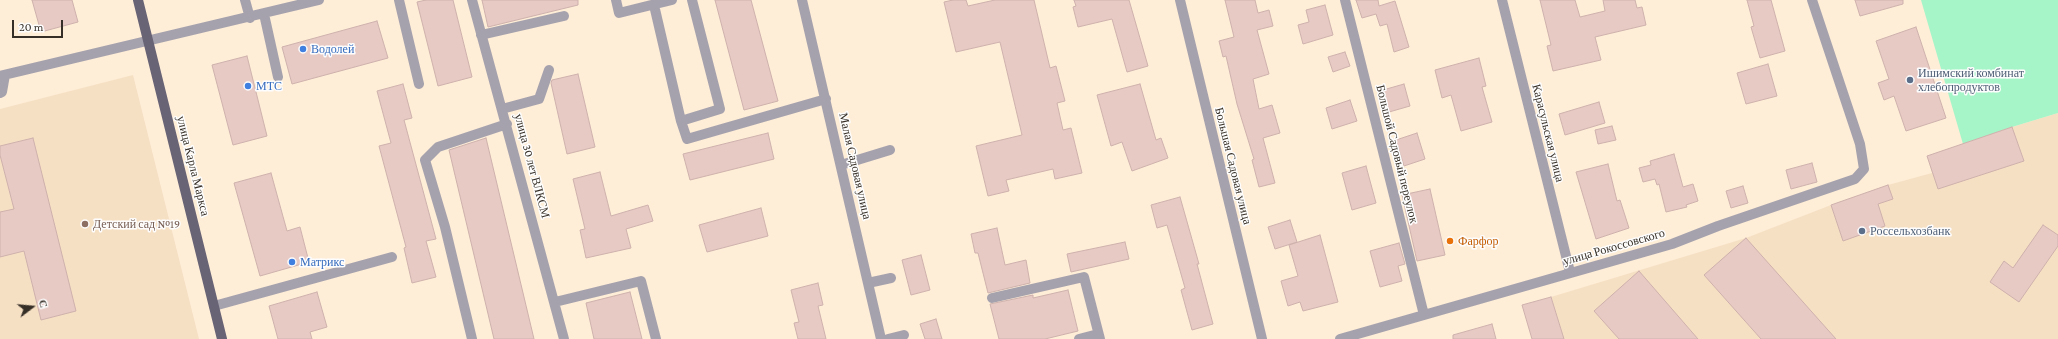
<!DOCTYPE html>
<html>
<head>
<meta charset="utf-8">
<style>
  body { margin:0 }
  #map { position:relative; width:2058px; height:339px; overflow:hidden; background:#feedd7; font-family:"Crimson Pro",serif }
  canvas { display:block }
  .north { position:absolute; left:12px; top:287px; width:40px; height:40px; -webkit-text-stroke:3px #fdfdfd; paint-order:stroke; rotate:74deg; font-size:11px; font-weight:700; line-height:16px; text-align:center; color:#362f27 }
  .north::after { content:''; display:block; margin:auto; width:14px; height:18px; background:#362f27; clip-path:polygon(50% 0,100% 100%,50% 72%,0 100%) }
  .scale { position:absolute; left:12px; top:20px; width:51px; height:18px; box-sizing:border-box; border:2px solid #362f27; border-top:0; padding-left:5px; font-size:12px; line-height:14px; white-space:nowrap; color:#362f27; -webkit-text-stroke:3px #fdfdfd; paint-order:stroke }
</style>
</head>
<body>
<div id="map">
<canvas width="2058" height="339"></canvas>
<div class="north">С</div>
<div class="scale">20 m</div>
</div>
<script>
const ctx = document.querySelector('canvas').getContext('2d');
ctx.lineJoin = 'round';
function paint(path, color) { ctx.fillStyle = color; ctx.fill(path, 'evenodd'); }
const poly = rows => new Path2D(rows.map(r => 'M' + r).join(''));
function stroke(path, color, width, dash) { ctx.strokeStyle = color; ctx.lineWidth = width; ctx.lineCap = dash ? 'butt' : 'round'; ctx.setLineDash(dash || []); ctx.stroke(path); }
function label(font, color, halo, rows, align = 'center') {
  ctx.font = font + ' "Crimson Pro",serif'; ctx.lineWidth = 3; ctx.setLineDash([]); ctx.textBaseline = 'middle'; ctx.strokeStyle = halo; ctx.fillStyle = color; for (const [text, x, y, turn = 0] of rows) {
    ctx.save(); ctx.translate(x, y); ctx.rotate((+turn || 0) * Math.PI / 180); ctx.textAlign = isNaN(turn) ? turn : align; if (halo) ctx.strokeText(text, 0, 0); ctx.fillText(text, 0, 0); ctx.restore();
  }
}
paint(poly([
  [133,75,199,339,0,339,0,109],
  [2058,113,2058,339,1535,339,1561,331,1551,297,1746,238,1831,205,1888,185,1932,173,1927,156,2012,127]
]), '#f6e0c4');
paint(poly([
  [1921,0,2058,0,2058,113,2012,127,1963,144]
]), '#a6f5c8');
const building = poly([
  [32,0,72,0,78,22,41,32,32,0],
  [426,0,453,0,472,77,438,86,417,2,426,0],
  [482,0,578,0,578,5,488,27,482,0],
  [715,0,751,0,778,101,744,110,715,0],
  [953,0,966,0,968,6,995,0,1034,0,1050,68,1056,66,1065,101,1057,103,1063,130,1071,128,1082,173,1055,179,1053,169,1006,180,1009,191,988,196,976,146,1022,135,1000,42,956,52,944,2,953,0],
  [1074,0,1129,0,1148,66,1127,72,1112,19,1078,27,1073,7,1076,6,1074,0],
  [1225,0,1255,0,1258,13,1269,10,1273,26,1257,30,1269,74,1253,79,1259,109,1272,105,1280,133,1263,138,1275,183,1259,187,1252,160,1254,159,1237,104,1226,56,1223,57,1219,41,1234,37,1225,0],
  [1356,0,1378,0,1379,6,1395,1,1409,47,1394,52,1387,24,1380,26,1376,14,1362,18,1356,0],
  [1540,0,1575,0,1580,17,1605,11,1603,0,1635,0,1637,8,1642,7,1646,25,1595,37,1601,60,1553,71,1547,46,1551,45,1540,0],
  [1747,0,1771,0,1785,51,1760,58,1751,27,1754,26,1747,0],
  [1855,0,1903,0,1903,4,1860,16,1855,0],
  [1325,5,1333,35,1303,44,1298,25,1309,22,1306,10,1325,5],
  [377,21,388,58,292,84,282,47,377,21],
  [1916,27,1946,118,1906,131,1894,96,1884,100,1878,83,1889,79,1876,41,1916,27],
  [1345,52,1350,66,1333,72,1328,57,1345,52],
  [247,56,267,136,233,145,212,65,247,56],
  [1479,58,1486,86,1482,87,1492,122,1461,131,1451,95,1442,98,1435,70,1479,58],
  [1768,64,1777,96,1746,104,1737,73,1768,64],
  [578,74,595,147,567,154,551,83,552,80,578,74],
  [403,84,412,118,404,120,436,239,426,241,436,277,412,283,404,248,406,247,379,146,391,143,377,91,403,84],
  [1140,84,1156,140,1161,138,1168,158,1132,171,1122,142,1111,146,1097,95,1140,84],
  [1404,84,1410,106,1389,112,1383,90,1404,84],
  [1350,100,1357,121,1332,129,1326,108,1350,100],
  [1599,102,1605,123,1565,135,1559,114,1599,102],
  [1612,126,1616,140,1598,144,1595,130,1612,126],
  [2012,127,2024,161,1938,189,1927,156,2012,127],
  [768,133,774,159,690,180,683,154,768,133],
  [1417,133,1425,159,1404,166,1396,140,1417,133],
  [33,138,76,311,41,320,24,251,0,257,0,212,14,209,0,155,0,146,33,138],
  [486,138,534,339,494,339,449,150,486,138],
  [1674,154,1683,187,1693,184,1698,201,1686,205,1687,207,1666,212,1659,184,1657,185,1655,179,1643,182,1639,168,1651,165,1650,161,1674,154],
  [1812,163,1817,182,1791,189,1786,170,1812,163],
  [1608,164,1617,201,1620,200,1629,228,1596,239,1576,172,1608,164],
  [1366,166,1376,203,1352,210,1342,173,1366,166],
  [600,172,611,216,648,205,653,221,626,229,631,248,586,258,580,230,585,229,573,179,600,172],
  [271,173,287,231,300,227,309,262,260,276,234,183,271,173],
  [1888,185,1893,199,1878,204,1885,226,1843,241,1831,205,1888,185],
  [1743,186,1748,203,1731,208,1726,191,1743,186],
  [1430,189,1445,255,1417,261,1402,195,1430,189],
  [1180,197,1199,264,1197,264,1213,324,1192,330,1181,290,1185,288,1167,225,1157,228,1151,205,1180,197],
  [761,208,768,236,707,252,699,225,761,208],
  [1290,220,1297,242,1275,249,1268,227,1290,220],
  [2043,225,2058,235,2058,246,2019,302,1990,282,2004,261,2013,268,2043,225],
  [997,228,1005,265,1026,260,1030,283,988,293,978,253,975,253,971,234,997,228],
  [1320,235,1338,302,1303,311,1300,302,1288,306,1281,281,1298,276,1289,245,1320,235],
  [1746,238,1836,339,1761,339,1704,275,1746,238],
  [1125,242,1129,259,1071,272,1067,254,1125,242],
  [1399,243,1405,264,1398,266,1402,281,1380,287,1370,251,1399,243],
  [921,255,930,290,911,295,902,260,921,255],
  [1639,271,1698,339,1619,339,1594,311,1639,271],
  [818,283,823,305,818,306,826,339,798,339,794,323,799,322,791,290,818,283],
  [1068,290,1078,331,1045,339,999,339,990,304,1033,295,1033,298,1068,290],
  [317,292,327,327,310,332,312,339,278,339,269,306,317,292],
  [630,292,642,339,594,339,586,303,630,292],
  [1551,297,1564,339,1532,339,1522,305,1551,297],
  [936,319,942,339,925,339,920,324,936,319],
  [1492,324,1496,339,1453,339,1453,335,1492,324]
]);
paint(building, '#e8cac5');
stroke(building, '#ceb1ac', 1);
stroke(poly([
  [245,0,250,18],
  [399,0,419,84],
  [472,0,564,339],
  [616,0,619,13,672,0],
  [692,0,720,109,681,121,687,139,826,99],
  [802,0,881,339],
  [1180,0,1262,339],
  [1345,0,1424,315],
  [1502,0,1570,272],
  [654,5,681,121],
  [264,14,278,77],
  [481,35,564,16],
  [0,76,319,0],
  [0,93,2,92,5,75],
  [502,109,539,99,549,70],
  [841,165,890,150],
  [868,283,891,278],
  [992,298,1084,277,1100,339],
  [555,302,641,281,656,339],
  [214,306,392,257],
  [472,339,445,227,425,160,438,147,507,124],
  [888,339,904,335],
  [1079,339,1098,334],
  [1340,339,1672,244,1718,226,1855,179,1864,169,1860,144,1812,0]
]), '#a6a2ad', 10);
stroke(poly([
  [138,0,222,339]
]), '#686375', 10);
for (const [x, y, r, color] of [
  [303,49,4,"#3f7fe0"],
  [1910,80,4,"#5c6f8a"],
  [248,86,4,"#3f7fe0"],
  [85,224,4,"#8d6e63"],
  [1862,231,4,"#5c6f8a"],
  [1450,241,4,"#e8710a"],
  [292,262,4,"#3f7fe0"]
]) { const dot = new Path2D(); dot.arc(x, y, r, 0, 2 * Math.PI); ctx.fillStyle = color; ctx.fill(dot); stroke(dot, '#fdfdfd', 1.5); }
label('12px', '#366cbe', '#fdfdfd', [
  ["Водолей",311,49],
  ["МТС",256,86],
  ["Матрикс",300,262]
], 'left');
label('12px', '#4e5e75', '#fdfdfd', [
  ["Ишимский комбинат",1918,73],
  ["хлебопродуктов",1918,87],
  ["Россельхозбанк",1870,231]
], 'left');
label('12px', '#362f27', '#fdfdfd', [
  ["Карасульская улица",1548,133,76],
  ["Большой Садовый переулок",1397,154,76],
  ["улица Карла Маркса",193,166,76],
  ["улица 30 лет ВЛКСМ",532,166,75],
  ["Малая Садовая улица",855,166,77],
  ["Большая Садовая улица",1233,166,76],
  ["улица Рокоссовского",1614,247,-16]
]);
label('12px', '#785e54', '#fdfdfd', [
  ["Детский сад №19",93,224]
], 'left');
label('12px', '#c56008', '#fdfdfd', [
  ["Фарфор",1458,241]
], 'left');
</script>
</body>
</html>
